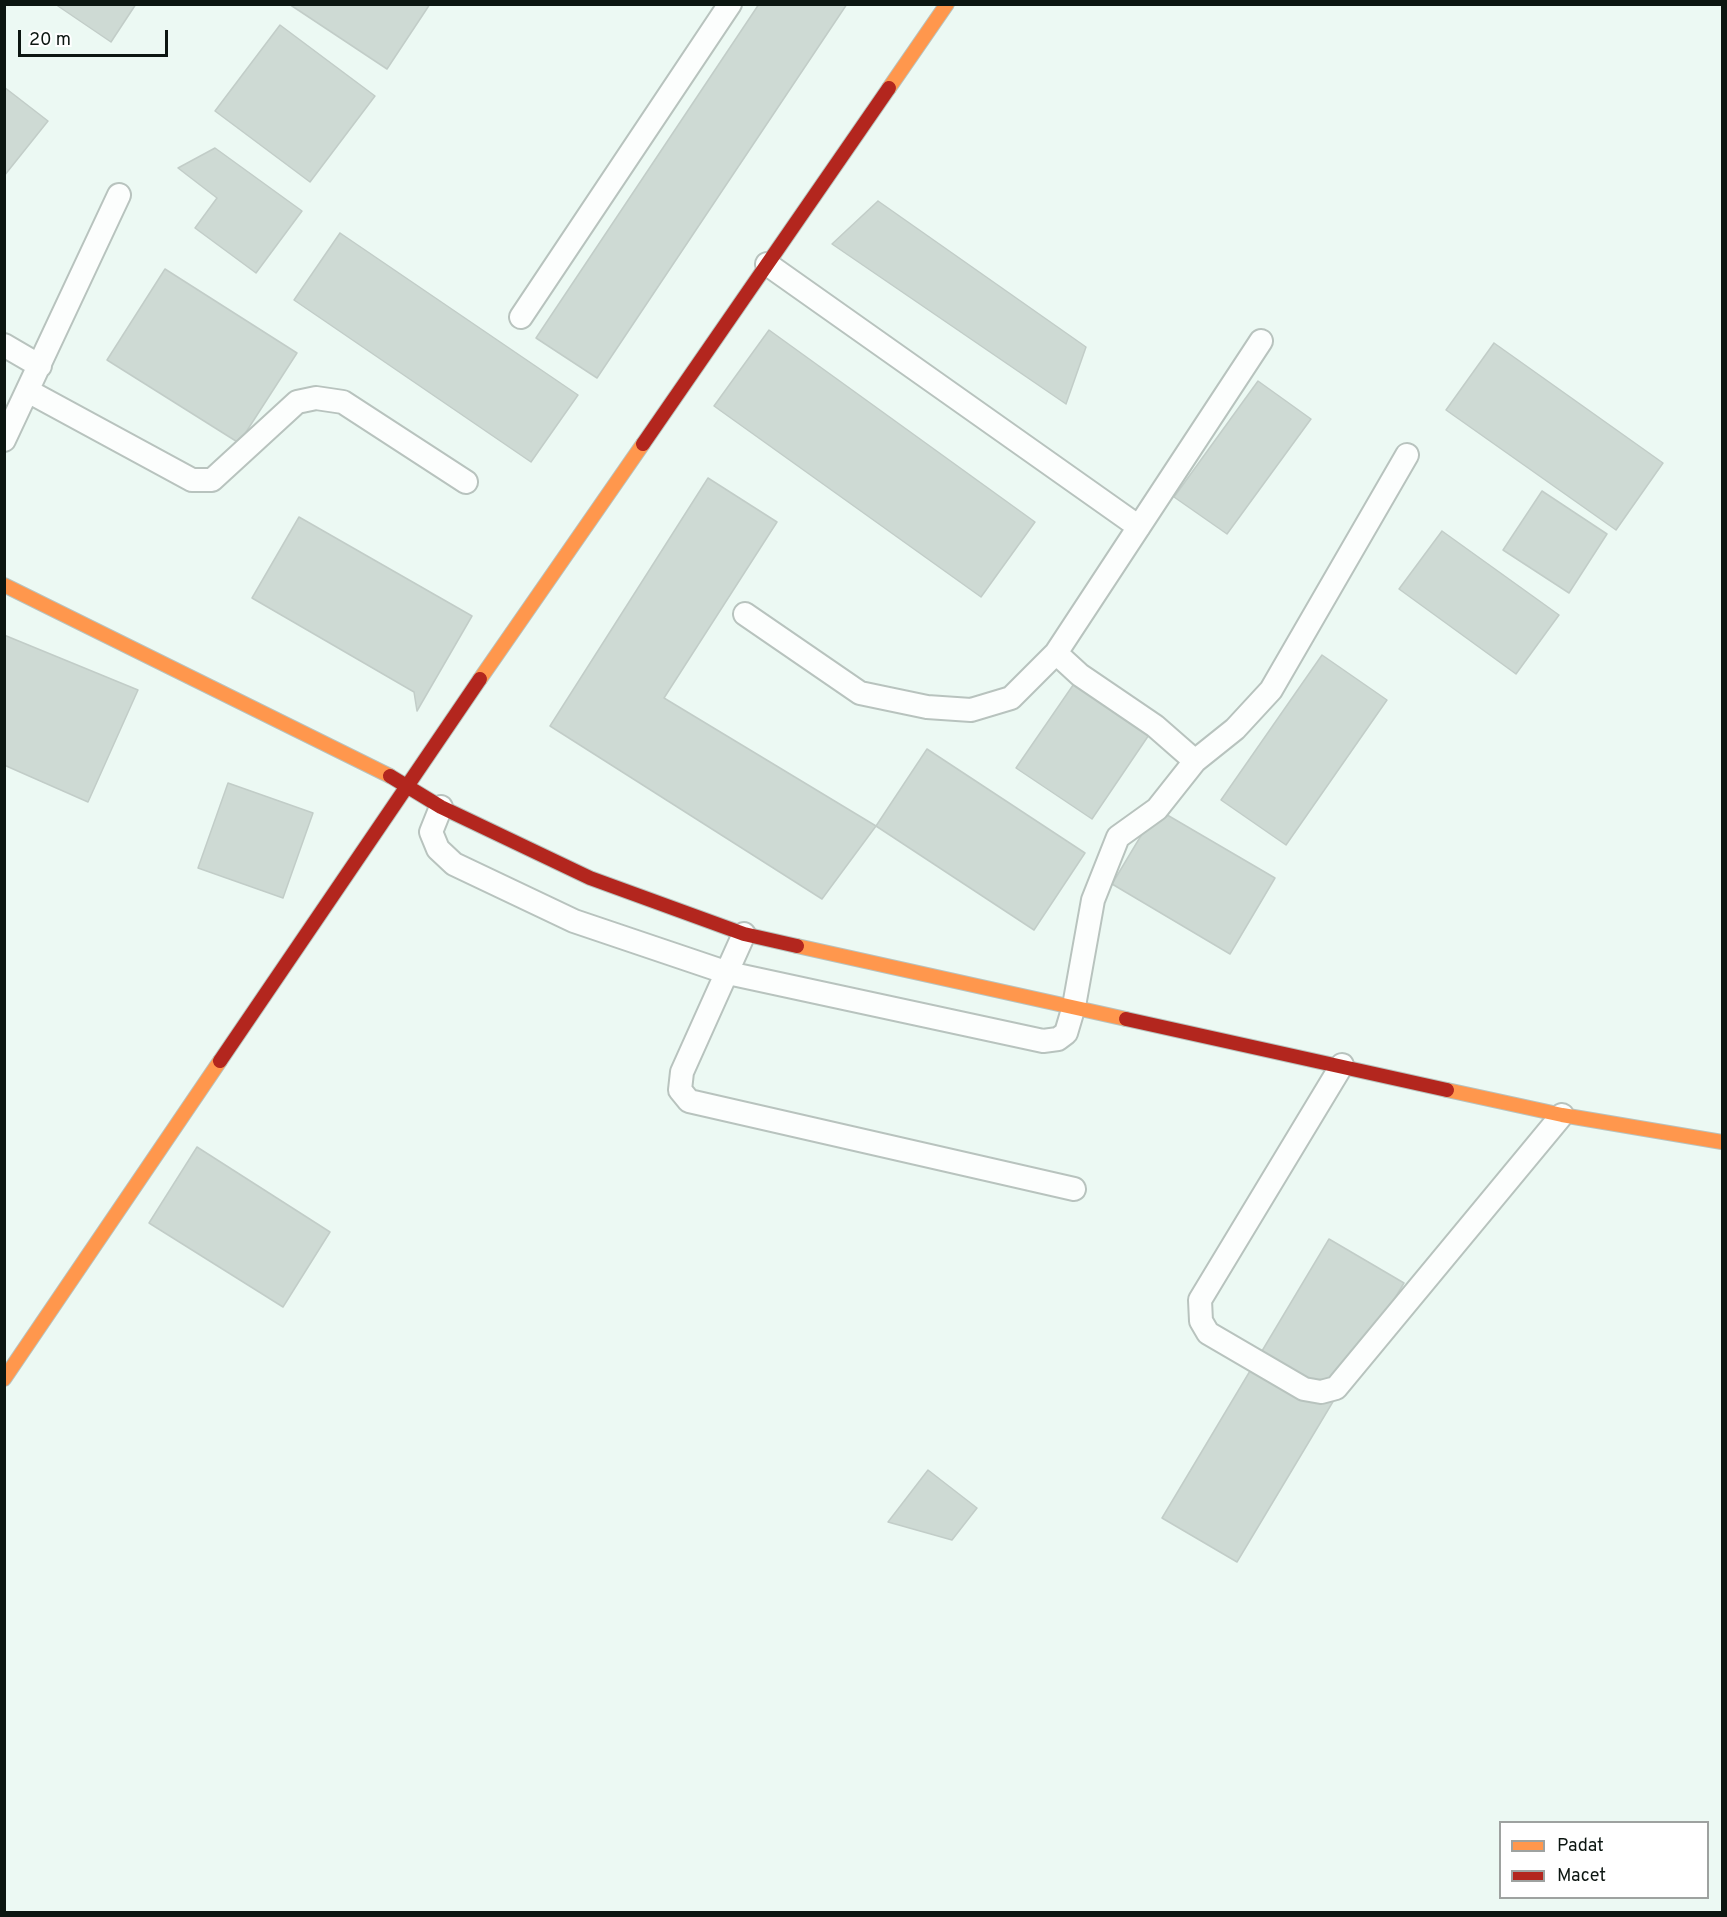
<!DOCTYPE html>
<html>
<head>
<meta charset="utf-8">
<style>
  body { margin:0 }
  #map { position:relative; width:1727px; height:1917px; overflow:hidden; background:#ecf9f3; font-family:Overpass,sans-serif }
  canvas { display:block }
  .frame { position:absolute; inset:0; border:6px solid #0c1611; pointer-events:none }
  .legend { position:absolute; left:1499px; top:1821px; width:210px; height:78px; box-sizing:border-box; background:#fff; border:2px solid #9ea2a0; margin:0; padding:8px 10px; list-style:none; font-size:18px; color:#0c1611 }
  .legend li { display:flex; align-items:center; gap:12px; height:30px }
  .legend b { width:30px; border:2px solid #9ea2a0 }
  .scale { position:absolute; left:18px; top:30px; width:150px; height:27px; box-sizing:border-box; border:3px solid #0c1611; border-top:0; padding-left:8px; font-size:18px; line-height:21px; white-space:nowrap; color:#0c1611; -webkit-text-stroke:4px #fff; paint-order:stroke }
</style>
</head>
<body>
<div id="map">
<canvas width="1727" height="1917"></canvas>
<div class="frame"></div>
<ul class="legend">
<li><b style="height:8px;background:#ff974d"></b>Padat</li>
<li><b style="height:8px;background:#b3261e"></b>Macet</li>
</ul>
<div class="scale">20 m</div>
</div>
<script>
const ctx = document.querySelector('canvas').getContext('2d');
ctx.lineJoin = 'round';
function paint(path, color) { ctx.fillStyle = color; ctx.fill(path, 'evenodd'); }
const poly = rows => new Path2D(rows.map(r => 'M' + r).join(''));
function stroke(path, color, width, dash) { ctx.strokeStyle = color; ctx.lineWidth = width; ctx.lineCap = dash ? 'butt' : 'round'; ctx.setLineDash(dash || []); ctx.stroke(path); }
const building = poly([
  [55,4,136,4,111,42,55,4],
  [289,4,430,4,387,69,289,4],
  [759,4,847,4,597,378,536,338,759,4],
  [280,25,375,96,310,182,215,111,280,25],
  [4,87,48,121,4,176,4,87],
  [215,148,302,211,256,273,195,228,217,198,178,168,215,148],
  [878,201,1086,347,1066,404,832,244,878,201],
  [340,233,578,395,531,462,294,300,340,233],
  [165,269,297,353,239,443,107,360,165,269],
  [769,330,1035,522,981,597,714,406,769,330],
  [1494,343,1663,463,1616,530,1446,410,1494,343],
  [1258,381,1311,419,1227,534,1174,497,1258,381],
  [708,478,777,522,664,698,876,826,822,899,550,726,708,478],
  [1542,491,1607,534,1569,593,1503,550,1542,491],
  [299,517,472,616,417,711,414,692,252,598,299,517],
  [1442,531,1559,615,1516,674,1399,589,1442,531],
  [4,635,138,690,88,802,4,765,4,635],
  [1322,655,1387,700,1286,845,1221,800,1322,655],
  [1080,675,1155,726,1092,819,1016,768,1080,675],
  [927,749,1085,853,1034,930,876,826,927,749],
  [228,783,313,813,283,898,198,868,228,783],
  [1157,809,1275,878,1230,954,1112,884,1157,809],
  [197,1147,330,1232,283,1307,149,1223,197,1147],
  [1329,1239,1404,1283,1237,1562,1162,1518,1329,1239],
  [928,1470,977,1508,952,1540,888,1522,928,1470]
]);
paint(building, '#cedad4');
stroke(building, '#c2cdc8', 1.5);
const lane = poly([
  [767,264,1139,527],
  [521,317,730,4],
  [4,345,40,366],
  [28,391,192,480,212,480,297,402,316,398,343,402,466,482],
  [4,440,119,195],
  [745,614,860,693,927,707,971,710,1011,698,1056,653,1261,341],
  [1056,653,1080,675,1155,726,1195,761],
  [441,807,431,832,438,849,454,864,574,921,728,973,1043,1041,1058,1039,1066,1033,1074,1006,1093,900,1118,837,1157,809,1195,761,1235,729,1271,690,1407,455],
  [744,934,682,1072,680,1090,689,1101,1074,1189],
  [1342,1065,1200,1300,1201,1321,1208,1333,1304,1389,1321,1392,1336,1388,1562,1115]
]);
const slow = poly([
  [889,88,947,4],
  [4,585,390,776],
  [480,679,643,444],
  [797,946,1126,1019],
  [1447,1090,1562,1115,1722,1142],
  [4,1379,220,1061]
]);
const jam = poly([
  [643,444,889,88],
  [390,776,441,807,590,878,744,934,797,946],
  [1126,1019,1447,1090],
  [220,1061,480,679]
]);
stroke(lane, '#b8c3be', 26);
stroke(slow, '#b8c3be', 16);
stroke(jam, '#b8c3be', 16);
stroke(lane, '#fcfefd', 22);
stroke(slow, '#ff974d', 14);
stroke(jam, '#b3261e', 14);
</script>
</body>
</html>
